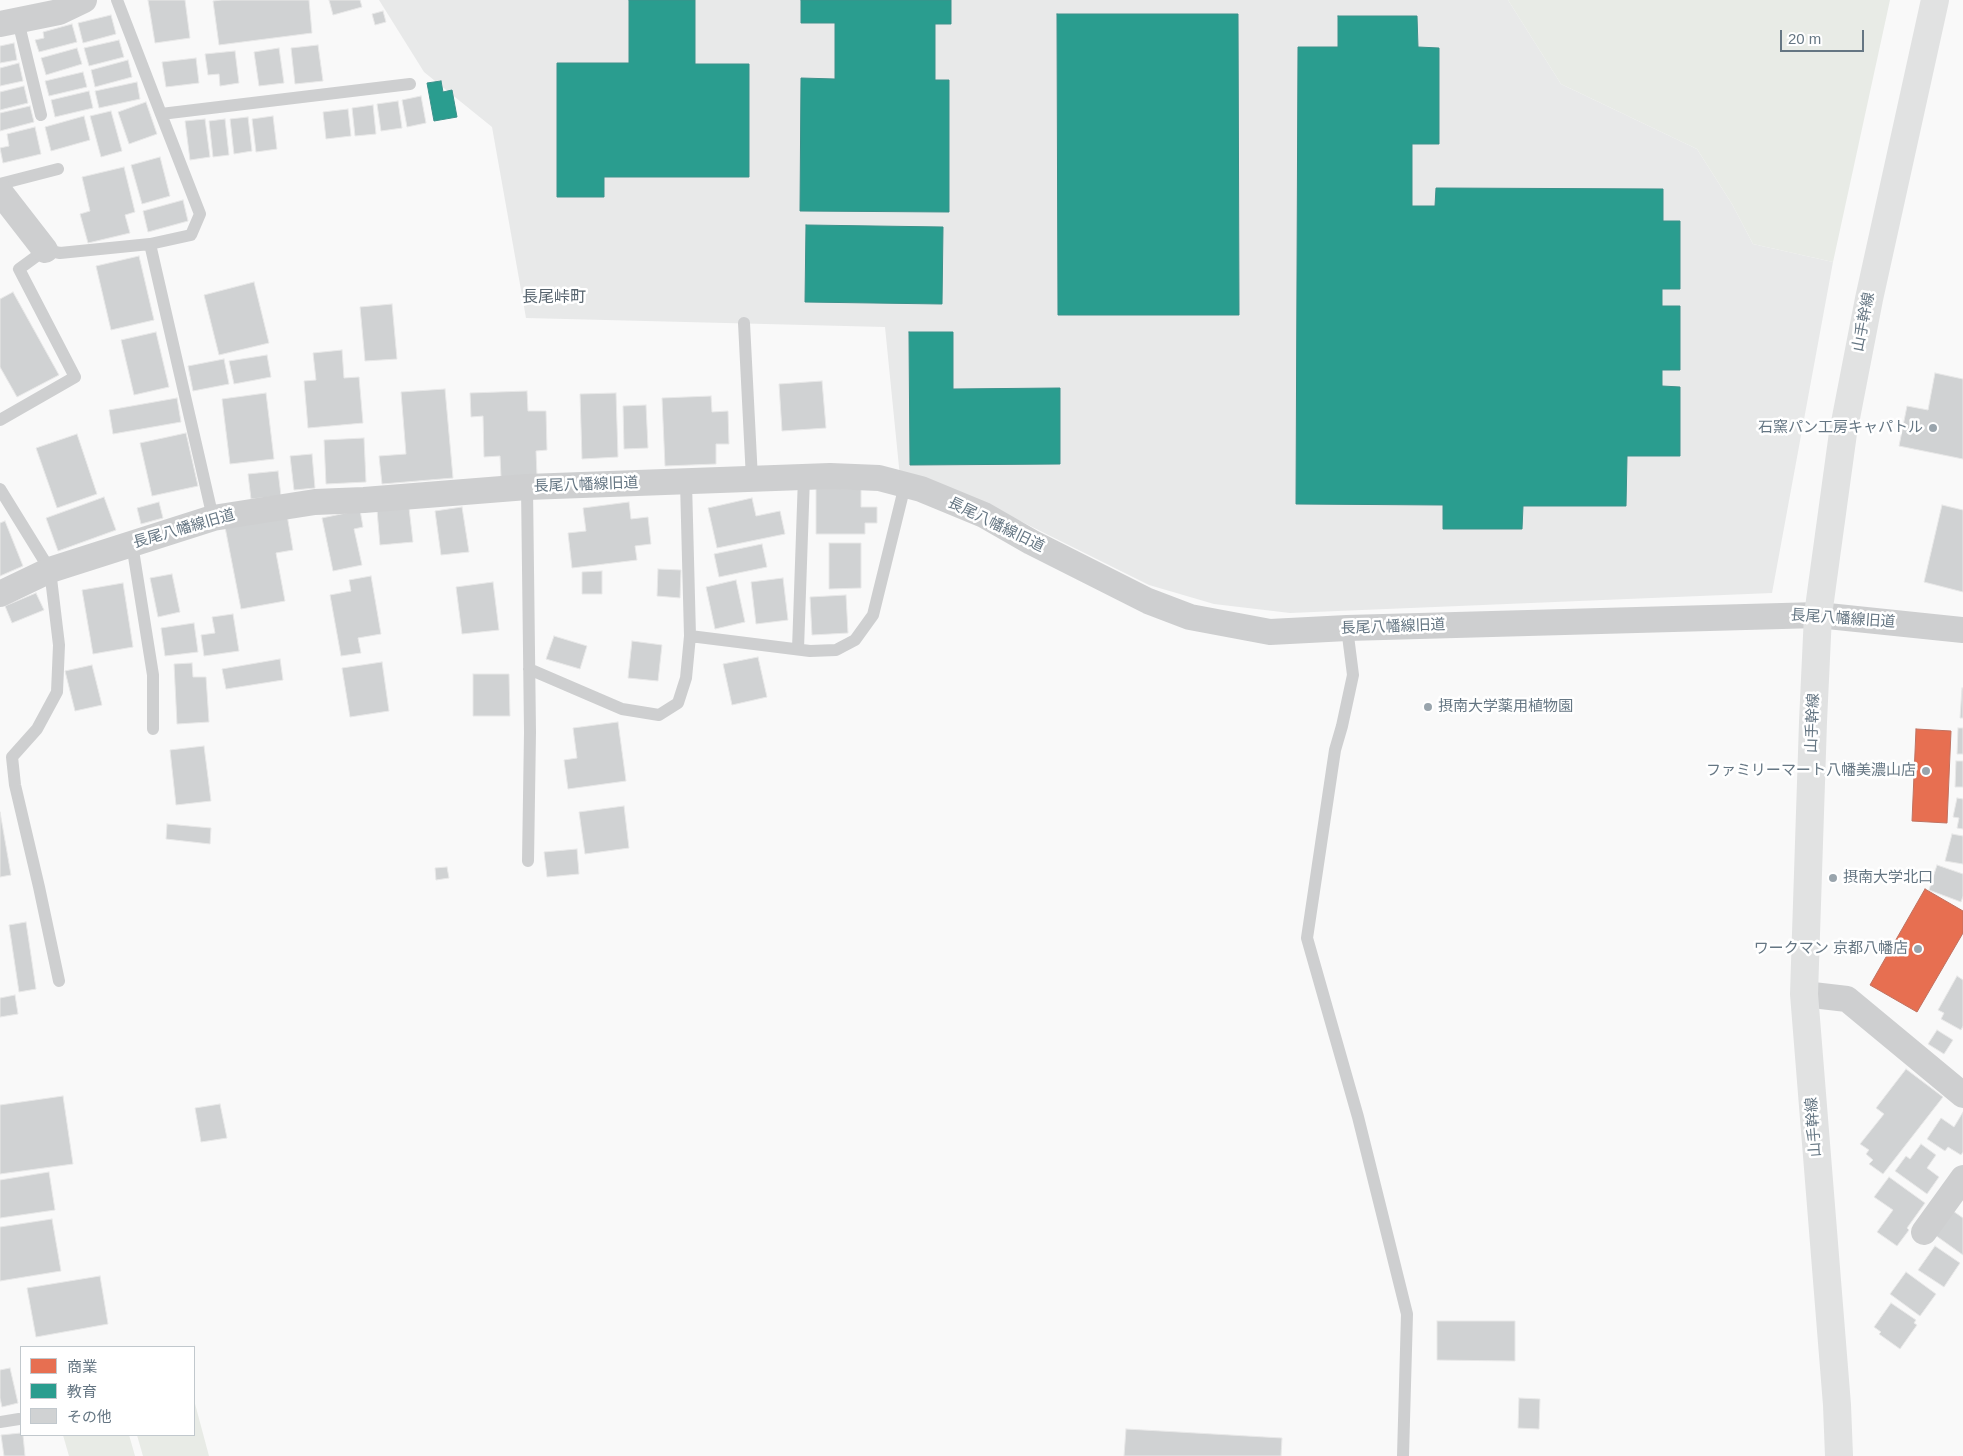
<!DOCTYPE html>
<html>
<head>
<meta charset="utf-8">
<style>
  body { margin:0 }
  #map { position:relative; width:1963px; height:1456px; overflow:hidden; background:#f9f9f9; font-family:Helvetica,"Noto Sans JP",sans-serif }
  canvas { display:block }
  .legend { position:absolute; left:20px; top:1346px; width:175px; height:90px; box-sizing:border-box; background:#fff; border:1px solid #c1c8cd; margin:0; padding:6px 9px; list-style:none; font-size:15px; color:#657683 }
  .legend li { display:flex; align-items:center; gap:10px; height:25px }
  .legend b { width:25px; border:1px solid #c1c8cd }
  .scale { position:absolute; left:1780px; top:30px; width:84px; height:22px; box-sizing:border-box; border:2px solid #657683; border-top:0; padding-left:6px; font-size:15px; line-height:18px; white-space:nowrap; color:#657683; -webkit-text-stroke:4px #fff; paint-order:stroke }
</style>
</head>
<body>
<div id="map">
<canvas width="1963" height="1456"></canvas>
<ul class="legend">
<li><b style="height:14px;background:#e76f51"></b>商業</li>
<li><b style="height:14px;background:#2a9d8f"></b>教育</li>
<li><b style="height:14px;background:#d0d2d3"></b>その他</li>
</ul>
<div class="scale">20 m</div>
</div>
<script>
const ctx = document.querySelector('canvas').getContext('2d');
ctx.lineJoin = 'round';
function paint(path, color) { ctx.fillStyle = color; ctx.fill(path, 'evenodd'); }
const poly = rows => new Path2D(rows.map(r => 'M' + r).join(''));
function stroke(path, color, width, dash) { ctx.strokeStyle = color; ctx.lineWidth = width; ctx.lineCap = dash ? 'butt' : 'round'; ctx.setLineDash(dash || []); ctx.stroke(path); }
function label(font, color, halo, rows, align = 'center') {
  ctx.font = font + ' Helvetica,"Noto Sans JP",sans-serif'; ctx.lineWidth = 5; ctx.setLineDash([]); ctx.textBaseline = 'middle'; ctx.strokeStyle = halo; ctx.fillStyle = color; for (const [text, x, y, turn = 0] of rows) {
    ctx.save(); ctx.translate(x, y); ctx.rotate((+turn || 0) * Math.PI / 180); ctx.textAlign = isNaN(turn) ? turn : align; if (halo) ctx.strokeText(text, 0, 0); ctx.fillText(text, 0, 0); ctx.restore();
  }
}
paint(poly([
  [379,0,1508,0,1561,84,1697,149,1732,204,1753,244,1833,262,1772,593,1290,613,1214,604,1149,585,990,506,900,477,885,327,526,318,492,127,424,72]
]), '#e8e9e9');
paint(poly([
  [1508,0,1890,0,1833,262,1753,244,1732,204,1697,149,1561,84],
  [194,1400,209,1456,143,1456,137,1435,194,1435],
  [63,1435,129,1435,135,1456,69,1456]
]), '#e8ebe6');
const shops = poly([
  [1916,729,1951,731,1947,823,1912,821,1916,729],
  [1925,889,1963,911,1963,933,1917,1012,1870,985,1925,889]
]);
paint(shops, '#e76f51');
stroke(shops, '#c07160', 1);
const schools = poly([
  [629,0,695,0,695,64,749,64,749,177,604,177,604,197,557,197,557,63,629,63,629,0],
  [801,0,951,0,951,24,935,24,935,80,949,80,949,212,800,211,801,78,835,79,835,23,801,23,801,0],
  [1057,14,1238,14,1239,315,1058,315,1057,14],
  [1338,16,1417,16,1418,47,1439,48,1439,144,1412,144,1412,206,1435,206,1436,188,1663,189,1663,221,1680,221,1680,289,1662,289,1662,306,1680,306,1680,370,1662,370,1662,386,1680,387,1680,456,1627,456,1626,506,1523,506,1522,529,1443,529,1443,505,1296,504,1298,47,1338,47,1338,16],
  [441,81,443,92,452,90,457,117,434,121,427,83,441,81],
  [806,225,943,227,942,304,805,302,806,225],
  [909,332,953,332,953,389,1060,388,1060,464,910,465,909,332]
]);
paint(schools, '#2a9d8f');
stroke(schools, '#3c918b', 1);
const building = poly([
  [148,0,185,0,190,38,155,43,148,0],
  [221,0,309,0,312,33,219,45,213,1,221,0],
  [329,0,360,0,362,7,333,15,329,0],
  [383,11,386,22,375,25,372,14,383,11],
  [111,15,116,34,83,43,78,23,111,15],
  [72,24,77,42,39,52,35,40,44,38,43,32,72,24],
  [119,40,124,57,89,66,84,48,119,40],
  [14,43,17,60,0,63,0,46,14,43],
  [318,45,323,81,295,84,291,48,318,45],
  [77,48,82,64,46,75,41,58,77,48],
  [279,48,284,83,259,86,254,52,279,48],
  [235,51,239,83,220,86,219,74,208,75,205,54,235,51],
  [196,58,199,83,166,87,162,62,196,58],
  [128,60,132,77,95,87,91,70,128,60],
  [19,63,23,81,0,86,0,68,19,63],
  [83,72,87,87,49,96,45,81,83,72],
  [137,82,140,99,99,108,95,91,137,82],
  [24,86,28,103,0,110,0,92,24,86],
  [89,91,93,108,55,117,51,100,89,91],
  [421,96,426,123,407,127,402,100,421,96],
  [398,101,402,128,381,131,377,104,398,101],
  [146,102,157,134,129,144,118,112,146,102],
  [373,105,376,134,355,136,352,108,373,105],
  [30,106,34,122,0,131,0,113,30,106],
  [348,109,351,136,326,139,323,112,348,109],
  [111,111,122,151,101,157,90,116,111,111],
  [84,116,90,140,51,151,45,127,84,116],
  [273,116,277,149,256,152,252,119,273,116],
  [248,117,252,151,234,154,230,119,248,117],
  [205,119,210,157,190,160,185,121,205,119],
  [225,119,229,155,213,157,209,121,225,119],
  [35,127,41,154,3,163,0,148,9,146,7,134,35,127],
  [160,157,170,196,142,204,131,165,160,157],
  [124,167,135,212,125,215,130,233,88,243,80,214,90,211,82,177,124,167],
  [183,200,188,221,148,232,143,211,183,200],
  [139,256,154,320,111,330,96,266,139,256],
  [254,282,269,343,219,355,204,295,254,282],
  [13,292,59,375,17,397,0,367,0,299,13,292],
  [392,304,397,359,365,361,360,307,392,304],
  [156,332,169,387,134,395,121,340,156,332],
  [342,350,344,378,359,377,363,423,308,428,304,381,316,380,313,353,342,350],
  [267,355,271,377,234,384,229,361,267,355],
  [224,359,229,384,193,391,188,366,224,359],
  [1935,373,1963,379,1963,459,1899,446,1907,406,1928,410,1935,373],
  [822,381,826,428,782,431,779,384,822,381],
  [445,389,453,478,382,484,379,456,406,454,401,392,445,389],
  [527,391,528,411,546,411,547,450,536,451,537,476,501,477,500,456,484,457,483,416,471,417,470,393,527,391],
  [266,393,274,459,230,464,222,399,266,393],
  [616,393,618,457,582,459,580,394,616,393],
  [711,396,712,412,728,411,729,444,716,444,716,464,665,466,662,398,711,396],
  [177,398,181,422,113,434,109,410,177,398],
  [646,405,648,448,624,449,623,406,646,405],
  [186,433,198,486,152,496,140,443,186,433],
  [77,434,97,494,57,508,36,448,77,434],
  [364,438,366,482,326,484,324,440,364,438],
  [312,454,315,488,294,490,290,456,312,454],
  [278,471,281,496,251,499,248,474,278,471],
  [816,488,861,489,861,507,877,507,877,523,865,523,865,534,816,534,816,488],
  [104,497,116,530,58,551,46,518,104,497],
  [752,498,756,516,780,511,785,534,717,548,708,508,752,498],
  [159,502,163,518,141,524,137,508,159,502],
  [629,502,631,519,648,517,651,544,635,546,637,560,572,568,568,533,586,531,583,508,629,502],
  [1942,505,1963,510,1963,592,1924,582,1942,505],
  [462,507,469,552,441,555,435,511,462,507],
  [409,508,413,542,380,545,377,510,409,508],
  [360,510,363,527,354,529,362,565,333,571,322,518,360,510],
  [287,515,293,550,276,553,285,601,241,609,225,527,287,515],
  [5,521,23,566,0,576,0,523,5,521],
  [829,543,861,543,861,588,829,589,829,543],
  [762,544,767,567,719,577,714,554,762,544],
  [658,569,681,570,680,598,657,596,658,569],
  [602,571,602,594,582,594,582,572,602,571],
  [172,574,180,612,158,617,150,578,172,574],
  [371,576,381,634,358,638,361,653,341,656,330,595,351,591,349,580,371,576],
  [783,578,788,620,756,624,751,582,783,578],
  [736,580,745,622,715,629,706,587,736,580],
  [493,582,499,630,462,634,456,587,493,582],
  [123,583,133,647,93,654,82,590,123,583],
  [36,593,44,610,12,623,5,606,36,593],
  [846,595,848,633,812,635,810,597,846,595],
  [233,614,239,651,204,656,201,635,215,633,212,617,233,614],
  [194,623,198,652,165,656,161,628,194,623],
  [554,636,587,646,580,669,546,659,554,636],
  [632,641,662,645,658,681,628,678,632,641],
  [758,657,767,697,732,705,723,664,758,657],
  [280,659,283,680,226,689,222,669,280,659],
  [382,662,389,711,350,717,342,668,382,662],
  [192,663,193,677,206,677,209,722,177,724,174,664,192,663],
  [92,665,102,705,75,711,65,671,92,665],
  [473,674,509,674,510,716,473,716,473,674],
  [1962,688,1963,688,1963,718,1960,718,1962,688],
  [618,722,626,781,568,789,564,760,577,758,573,728,618,722],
  [1958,728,1963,728,1963,754,1957,754,1958,728],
  [204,746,211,801,176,805,170,750,204,746],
  [1956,761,1963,761,1963,787,1955,787,1956,761],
  [1957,798,1963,799,1963,829,1957,828,1959,818,1953,817,1957,798],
  [624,806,629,848,585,854,579,812,624,806],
  [0,812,11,875,0,877,0,812],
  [167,824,211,828,210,844,166,839,167,824],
  [1952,834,1963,836,1963,864,1945,861,1952,834],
  [577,849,579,874,547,877,544,852,577,849],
  [1937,865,1963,874,1963,896,1961,902,1929,890,1937,865],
  [447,867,449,878,436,880,435,868,447,867],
  [26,922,36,989,19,992,9,925,26,922],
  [1957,976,1963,980,1963,1026,1961,1030,1941,1019,1944,1013,1938,1010,1957,976],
  [15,995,18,1014,0,1017,0,998,15,995],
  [1937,1030,1953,1040,1944,1054,1928,1044,1937,1030],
  [1906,1069,1943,1097,1883,1174,1869,1164,1873,1160,1866,1154,1869,1150,1860,1144,1884,1114,1876,1108,1906,1069],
  [63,1096,73,1164,0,1174,0,1105,63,1096],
  [220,1104,227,1138,201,1142,195,1108,220,1104],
  [1963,1112,1963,1152,1961,1155,1948,1147,1945,1151,1927,1139,1941,1118,1954,1127,1963,1112],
  [1921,1144,1936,1155,1927,1168,1939,1177,1927,1194,1895,1171,1906,1156,1910,1159,1921,1144],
  [49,1172,55,1210,0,1218,0,1180,49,1172],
  [1889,1177,1925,1203,1907,1228,1909,1230,1897,1246,1877,1232,1893,1210,1874,1197,1889,1177],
  [1953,1211,1963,1218,1963,1255,1935,1235,1953,1211],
  [52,1219,61,1271,0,1281,0,1227,52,1219],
  [1935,1246,1960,1263,1944,1287,1918,1270,1935,1246],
  [1906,1272,1936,1294,1920,1316,1890,1294,1906,1272],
  [100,1276,108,1324,36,1337,27,1288,100,1276],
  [1891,1303,1916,1320,1914,1323,1917,1325,1900,1349,1879,1334,1881,1332,1874,1327,1891,1303],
  [1437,1321,1515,1321,1515,1361,1437,1360,1437,1321],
  [10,1368,18,1403,2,1407,0,1398,0,1370,10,1368],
  [1519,1398,1540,1399,1539,1429,1518,1428,1519,1398],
  [1126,1429,1282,1438,1281,1456,1124,1456,1126,1429],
  [21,1433,21,1435,23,1435,25,1456,4,1456,1,1435,21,1433]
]);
paint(building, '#d0d2d3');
stroke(building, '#e8e8e8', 1);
stroke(poly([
  [117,0,161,114,410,84],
  [18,21,41,115],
  [0,184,58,169],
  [150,244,213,518],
  [744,323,752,479],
  [0,420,75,377,19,269,45,250,60,253,150,244,191,235,200,214,161,114],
  [527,487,530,732,528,861],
  [0,489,50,570,59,645,57,692,37,729,12,757,15,785,39,887,59,981],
  [132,544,153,675,153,729],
  [1347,628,1353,675,1342,726,1335,750,1307,938,1358,1117,1407,1314,1403,1456],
  [690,636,810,651,836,650,855,640,873,615,905,485],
  [798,649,804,477],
  [529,669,622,709,659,715,678,703,686,678,690,636,686,482],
  [0,1422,19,1419]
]), '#cecfd0', 12);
stroke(poly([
  [0,24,59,12,84,0],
  [0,192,45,250],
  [0,594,50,570,213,518,315,502,364,500,527,487,830,476,879,478,921,489,984,515,1031,542,1148,601,1190,617,1270,632,1347,628,1818,615,1963,630],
  [1804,994,1847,999,1963,1095],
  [1924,1232,1963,1178]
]), '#cecfd0', 26);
stroke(poly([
  [1839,1456,1837,1405,1804,994,1813,722,1818,615,1843,433,1869,299,1935,0]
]), '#e1e2e2', 28);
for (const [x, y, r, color] of [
  [1933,428,5,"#99a4ac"],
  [1428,707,5,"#99a4ac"],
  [1926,771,5,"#99a4ac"],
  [1833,878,5,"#99a4ac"],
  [1918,949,5,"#99a4ac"]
]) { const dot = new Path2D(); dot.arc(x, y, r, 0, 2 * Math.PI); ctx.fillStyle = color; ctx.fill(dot); stroke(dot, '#fff', 2); }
label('15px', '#657683', '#fff', [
  ["山手幹線",1864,322,-79],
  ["長尾八幡線旧道",586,485,-2],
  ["長尾八幡線旧道",996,525,26],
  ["長尾八幡線旧道",184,529,-16],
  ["長尾八幡線旧道",1843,619,4],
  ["長尾八幡線旧道",1393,627,-2],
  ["山手幹線",1813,723,-88],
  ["山手幹線",1814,1127,-94]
]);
label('15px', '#657683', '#fff', [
  ["石窯パン工房キャパトル",1923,428],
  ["摂南大学薬用植物園",1438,707,"left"],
  ["ファミリーマート八幡美濃山店",1916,771],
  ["摂南大学北口",1843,878,"left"],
  ["ワークマン 京都八幡店",1908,949]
], 'right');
label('16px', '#57646e', '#fff', [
  ["長尾峠町",554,298]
]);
</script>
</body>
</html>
